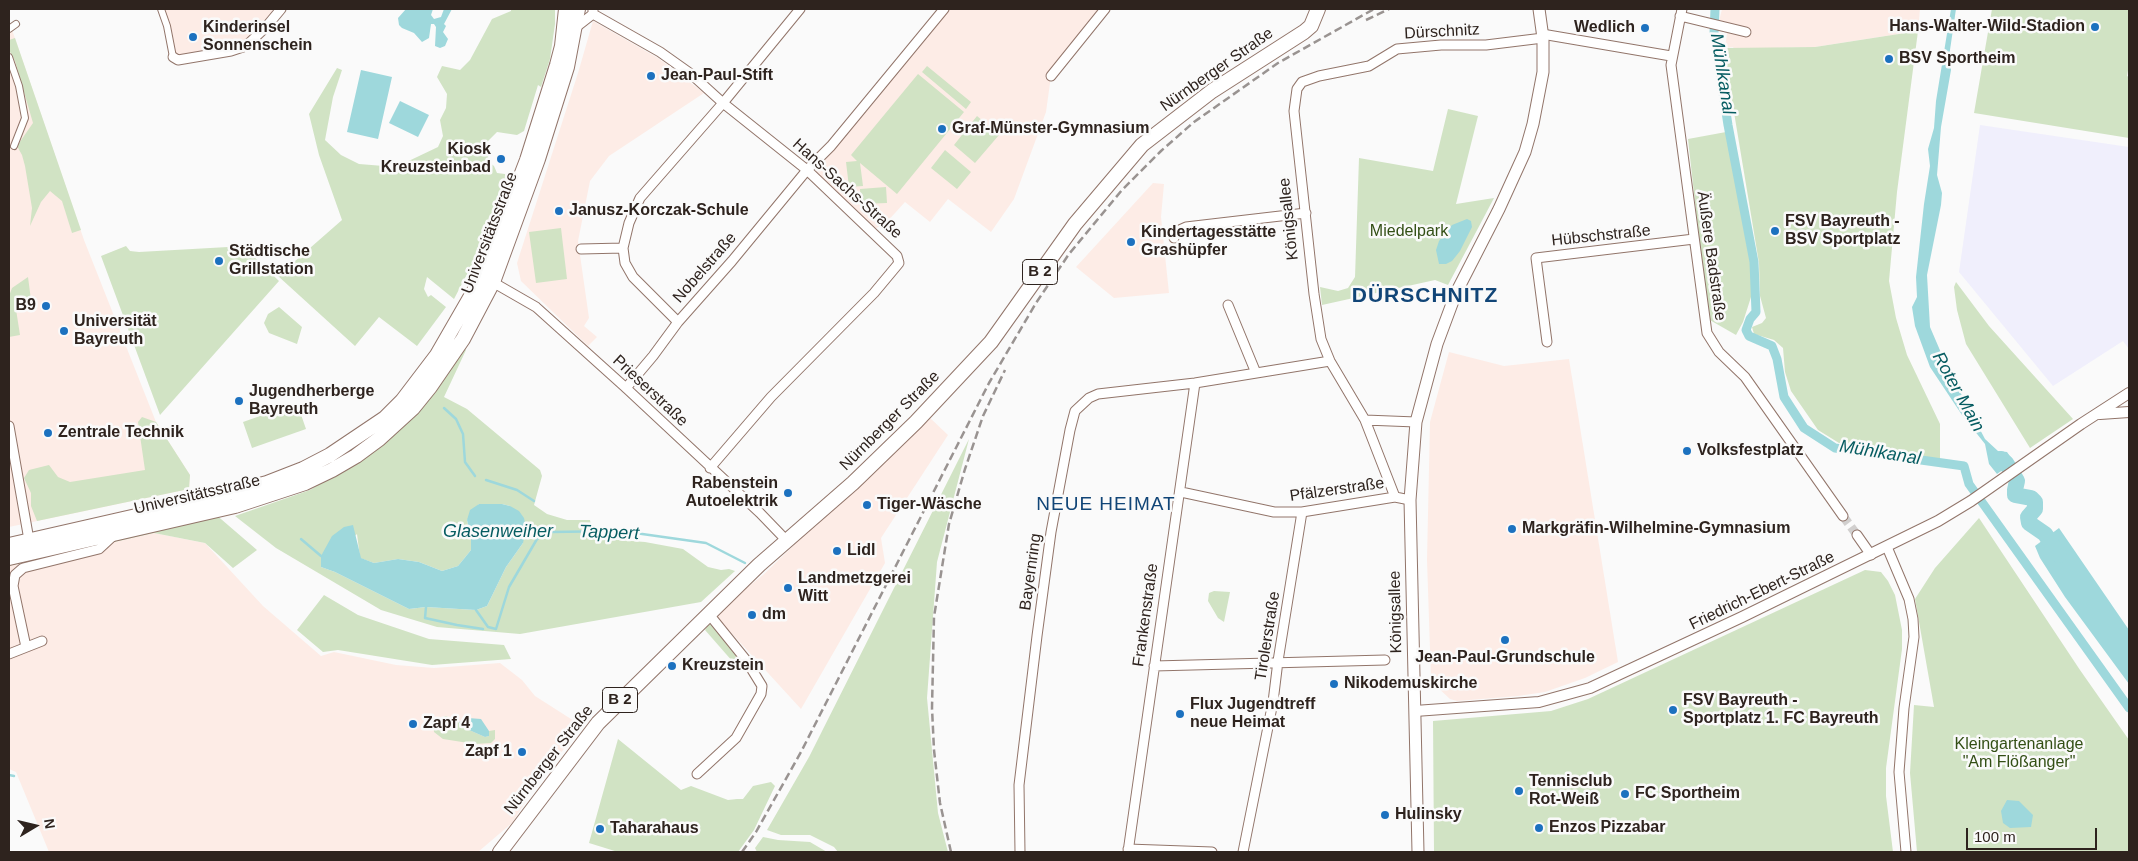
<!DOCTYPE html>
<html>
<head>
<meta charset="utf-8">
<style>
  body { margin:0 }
  #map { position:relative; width:2138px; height:861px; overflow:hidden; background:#fafafa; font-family:Helvetica,sans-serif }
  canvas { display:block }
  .frame { position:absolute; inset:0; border:10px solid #2e231e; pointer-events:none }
  .north { position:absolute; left:10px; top:801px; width:50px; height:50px; -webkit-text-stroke:4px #fafafa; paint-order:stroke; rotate:81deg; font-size:14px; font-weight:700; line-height:20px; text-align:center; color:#2e231e }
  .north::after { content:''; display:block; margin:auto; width:18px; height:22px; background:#2e231e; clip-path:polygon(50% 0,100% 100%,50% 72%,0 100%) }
  .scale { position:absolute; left:1966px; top:828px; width:131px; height:22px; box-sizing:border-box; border:2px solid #2e231e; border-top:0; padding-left:6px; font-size:15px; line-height:18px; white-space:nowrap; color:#2e231e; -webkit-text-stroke:4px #fafafa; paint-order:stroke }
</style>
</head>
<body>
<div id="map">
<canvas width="2138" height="861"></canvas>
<div class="frame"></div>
<div class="north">N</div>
<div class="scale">100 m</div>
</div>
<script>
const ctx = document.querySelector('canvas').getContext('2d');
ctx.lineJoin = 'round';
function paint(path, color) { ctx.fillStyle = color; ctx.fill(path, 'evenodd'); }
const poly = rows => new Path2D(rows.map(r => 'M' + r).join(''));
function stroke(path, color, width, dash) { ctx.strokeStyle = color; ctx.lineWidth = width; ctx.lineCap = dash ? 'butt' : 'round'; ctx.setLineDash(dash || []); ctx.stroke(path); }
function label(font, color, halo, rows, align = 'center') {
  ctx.font = font + ' Helvetica,sans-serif'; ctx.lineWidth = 5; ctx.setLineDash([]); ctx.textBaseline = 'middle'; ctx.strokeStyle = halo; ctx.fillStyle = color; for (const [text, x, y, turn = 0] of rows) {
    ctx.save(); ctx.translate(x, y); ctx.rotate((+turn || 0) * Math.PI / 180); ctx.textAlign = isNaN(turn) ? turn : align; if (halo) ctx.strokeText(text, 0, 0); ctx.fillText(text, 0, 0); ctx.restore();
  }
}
paint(poly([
  [163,9,272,9,273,14,245,43,230,49,184,57,175,54],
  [944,9,1106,9,1051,76,1046,112,1014,199,991,232,948,199,930,222,905,202,885,224,870,231,810,171],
  [1722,9,1920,9,1918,31,1815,47,1734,49,1733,47,1725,48,1727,33,1717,30],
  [9,21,84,240,156,422,190,475,189,489,9,527],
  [593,21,658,58,704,93,609,156,590,181,578,241,589,318,584,326,597,337,588,346,521,281,517,263,578,73],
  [1153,183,1164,184,1161,217,1169,293,1114,298,1076,267],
  [1449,352,1504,366,1569,359,1618,662,1585,678,1545,692,1518,696,1457,701,1450,699,1434,684,1431,679,1427,560,1430,422],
  [928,416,948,435,881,538,885,563,801,709,714,614,763,575],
  [154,533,205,543,263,606,321,656,334,652,396,665,434,668,500,663,522,680,535,696,582,726,538,782,512,823,478,852,49,852,16,772,9,769,9,566]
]), '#fdece6');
paint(poly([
  [1980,125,2129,147,2129,349,2123,341,2053,386,1959,272]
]), '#f0effc');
paint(poly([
  [511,9,555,9,555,24,550,59,541,87,538,85,524,131,517,135,497,132,486,143,489,162,494,166,497,173,505,174,508,179,488,234,454,299,427,277,424,289,428,297,431,295,446,307,417,346,379,317,355,346,278,276,342,220,319,155,309,114,337,68,342,70,333,97,325,140,341,155,359,164,396,167,438,147,443,136,440,120,446,108,447,94,437,77,442,66,460,70,470,60,492,19,511,11],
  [1992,9,2129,9,2129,65,2127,76,2129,77,2129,138,1974,113],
  [1918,31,1897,192,1889,281,1896,318,1907,355,1940,424,1940,459,1839,443,1818,430,1791,391,1785,372,1783,348,1774,340,1754,334,1752,327,1762,323,1766,318,1760,296,1759,263,1726,64,1725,48,1815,47],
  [15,38,81,230,72,233,62,201,50,191,41,202,30,226,32,208,25,166,22,155,17,146,33,123,15,61,9,50,9,40],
  [927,66,971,102,966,109,922,72],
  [918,74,964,112,897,194,860,163,863,186,849,187,846,162,857,161,851,155],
  [1448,109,1478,116,1456,204,1494,198,1448,285,1435,280,1322,305,1320,287,1338,291,1348,288,1355,277,1359,158,1433,171],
  [977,116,999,135,975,163,954,145],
  [1726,132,1751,267,1751,297,1743,322,1736,335,1708,319,1688,139],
  [945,150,971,172,957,189,931,168],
  [886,187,887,203,861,204,860,189],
  [561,228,567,279,536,283,529,232],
  [126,246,130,251,139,252,228,247,247,250,279,281,160,415,101,256],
  [28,277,31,300,15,303,20,335,9,337,9,296,12,288],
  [1956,282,1989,326,2073,419,2030,448,1966,344,1957,310,1954,287],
  [279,307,302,327,297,344,269,333,264,323,268,314],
  [465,349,466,350,444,397,467,409,540,470,542,476,534,505,547,514,567,520,590,520,593,538,645,542,683,549,708,567,721,570,729,569,735,571,701,602,520,634,437,627,381,610,276,548,235,516,310,490,360,460,435,393],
  [479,504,502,504,510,506,523,543,506,567,487,606,476,610,426,607,409,609,335,572,321,567,357,534,360,558,374,563,398,559,419,562,442,571,458,566,471,550,471,538,467,520],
  [297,403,306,429,252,448,243,422],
  [142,417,156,422,190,475,189,489,37,521,31,506,31,493,24,478,29,470,49,465,58,477,70,482,145,470,138,422],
  [969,439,937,562,927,698,938,813,948,852,838,852,834,847,810,835,781,835,767,830,809,757],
  [214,513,257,550,233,568,205,543,154,533,9,566,9,561],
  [1979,518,2080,670,2129,740,2129,852,1917,852,1910,773,1914,705,1934,707,1915,599,1935,568],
  [1865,570,1881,572,1888,581,1895,595,1902,630,1902,649,1886,768,1886,796,1893,852,1434,852,1433,721,1551,711,1588,699],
  [1214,591,1230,592,1224,622,1218,618,1208,601,1209,593],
  [324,595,358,615,429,639,504,645,511,659,432,665,338,650,323,652,297,630],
  [714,624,740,656,738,661,733,662,705,630,708,625],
  [446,716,459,722,460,726,485,737,489,736,489,731,495,730,495,739,491,743,475,744,443,739,434,732,433,721],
  [618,739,681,790,691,786,728,800,737,799,743,799,753,786,771,782,775,786,754,830,738,852,618,852,589,843],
  [763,837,778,840,810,842,827,852,757,852,755,848]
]), '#d1e3c4');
paint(poly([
  [406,9,433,9,431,15,434,19,441,17,444,9,452,9,444,24,446,26,443,32,448,39,445,46,440,48,435,46,436,27,434,24,431,24,429,38,422,42,414,33,402,28,399,25,398,18],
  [1951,9,1956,9,1950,50,1951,70,1941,127,1937,175,1942,193,1941,205,1927,275,1930,327,1948,369,1985,439,1998,451,2007,452,2014,462,1997,474,1989,464,1985,444,1962,415,1930,367,1915,326,1912,307,1917,297,1916,277,1924,204,1930,166,1928,149,1934,128,1936,101],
  [361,70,392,77,378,139,347,132],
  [400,101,429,115,418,137,389,123],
  [1467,219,1471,221,1472,227,1460,251,1452,261,1446,264,1439,264,1436,250,1439,241,1452,225],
  [479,504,502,504,510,506,519,511,524,518,526,528,523,543,506,567,487,606,476,610,426,607,409,609,335,572,321,567,321,556,332,536,344,527,353,525,361,558,374,563,398,559,419,562,442,571,458,566,471,550,471,538,467,520,470,510],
  [2059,528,2129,630,2129,684,2065,597,2040,558,2035,546],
  [468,718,481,719,489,731,489,736,485,737,460,726,459,722],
  [2007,800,2019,801,2033,815,2031,827,2010,828,2003,823,2001,811]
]), '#9ed8dc');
stroke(poly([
  [444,408,456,419,463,434,465,462,475,476],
  [486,480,517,490,534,501],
  [301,539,321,556],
  [426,607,425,618,457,625,483,629],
  [476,610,488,627,496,629,509,587,537,539,550,532,621,531,706,543,745,563],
  [9,775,14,776]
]), '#9ed8dc', 2.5);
stroke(poly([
  [1715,9,1714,34,1728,125,1754,262,1756,312,1750,319,1746,330,1749,336,1772,346,1777,359,1784,397,1804,428,1835,448,1964,466,1969,484,2129,708]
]), '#9ed8dc', 9);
stroke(poly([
  [2001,459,2006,463,2017,481,2015,490,2015,495,2031,498,2035,502,2035,509,2028,517,2029,523,2045,534,2059,555]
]), '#9ed8dc', 16);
stroke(poly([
  [1843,516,1857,535]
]), '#d1cfce', 9, [9, 4.5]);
const pedestrian = poly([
  [161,9,167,26,173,57],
  [9,29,16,24],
  [9,57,19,86,25,118,14,146]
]);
const minor = poly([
  [1682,9,1671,65,1707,333,1719,352,1745,377,1843,516],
  [593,14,660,52,691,74,723,103,807,170,897,256,899,263,874,293,771,397,710,468],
  [1680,16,1746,32],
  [575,28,593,14,593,10],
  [1542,34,1671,56],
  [173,57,178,60,231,51,246,46,266,27,281,9],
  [1051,76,1105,9],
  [1174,238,1175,232,1186,227,1306,213],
  [581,249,623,248],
  [489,280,536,307,626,388,760,513,787,541],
  [1228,305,1256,373],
  [678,322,633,277,625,263,623,248,629,223,640,198,723,103,800,9],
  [1547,342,1536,258,1694,239],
  [626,388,653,356,678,322,732,261,807,170,831,146,944,9],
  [1365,420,1416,422],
  [9,426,29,540],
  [1181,492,1274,512,1302,512,1395,497,1410,500],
  [1395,497,1365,420,1330,361,1321,339,1314,294,1294,111,1297,89,1302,82,1319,76,1369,66,1397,49,1441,45,1486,45,1543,38],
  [1857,535,1871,555],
  [1887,547,1909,599,1913,619,1914,637,1904,708,1899,772,1906,852],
  [26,647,13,586,15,575,23,568,99,549,113,536],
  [9,654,42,641],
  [1154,666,1385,660],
  [697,774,736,738,761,694,762,686,746,660,708,613],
  [1128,849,1212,852],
  [1020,852,1019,785,1037,636,1051,532,1070,430,1075,411,1089,398,1098,394,1195,383,1330,361],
  [1128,852,1195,383],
  [1243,852,1273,702,1278,661,1302,512]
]);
const tertiary = poly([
  [2100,414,2129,412],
  [1415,711,1539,702,1590,688,1742,617,1938,521,1971,501,2081,424,2129,393]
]);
const secondary = poly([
  [1418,852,1410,500,1416,422,1437,344,1456,293,1499,209,1525,152,1533,124,1543,72,1543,38,1539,9]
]);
const primary = poly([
  [9,545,180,506,267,483,303,469,330,455,385,418,402,401,437,355,482,277,527,160,557,65,562,46,566,9],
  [9,558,235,506,305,483,332,470,356,456,379,439,413,408,430,387,463,339,493,282,538,159,567,67,578,9],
  [500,852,598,723,759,565,853,483,916,422,991,342,1075,224,1142,145,1212,91,1304,32,1311,26,1318,9]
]);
stroke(pedestrian, '#92756a', 8);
stroke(minor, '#92756a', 11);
stroke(tertiary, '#92756a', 12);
stroke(secondary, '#92756a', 13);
stroke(primary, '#92756a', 16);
stroke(pedestrian, '#fff', 6);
stroke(minor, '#fff', 9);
stroke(tertiary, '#fff', 10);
stroke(secondary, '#fff', 11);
stroke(primary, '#fff', 14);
stroke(poly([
  [1366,20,1389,9],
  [742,852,756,832,801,752,989,383,1036,303,1069,254,1122,190,1161,151,1194,122,1278,63,1374,9],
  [951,852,940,803,934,750,932,708,934,617,949,524,965,469,983,416,1005,370]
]), '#999391', 2.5, [8, 4]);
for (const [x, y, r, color] of [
  [2095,27,5,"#1c71bf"],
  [1645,28,5,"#1c71bf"],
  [193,37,5,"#1c71bf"],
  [1889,59,5,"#1c71bf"],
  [651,76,5,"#1c71bf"],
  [942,129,5,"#1c71bf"],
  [501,159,5,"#1c71bf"],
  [559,211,5,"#1c71bf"],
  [1775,231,5,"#1c71bf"],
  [1131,242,5,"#1c71bf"],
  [219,261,5,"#1c71bf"],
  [46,306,5,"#1c71bf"],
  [64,331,5,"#1c71bf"],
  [239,401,5,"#1c71bf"],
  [48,433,5,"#1c71bf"],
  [1687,451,5,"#1c71bf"],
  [788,493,5,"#1c71bf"],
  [867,505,5,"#1c71bf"],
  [1512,529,5,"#1c71bf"],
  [837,551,5,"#1c71bf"],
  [788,588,5,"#1c71bf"],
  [752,615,5,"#1c71bf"],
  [1505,640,5,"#1c71bf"],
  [672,666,5,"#1c71bf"],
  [1334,684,5,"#1c71bf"],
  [1673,710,5,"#1c71bf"],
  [1180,714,5,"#1c71bf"],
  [413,724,5,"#1c71bf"],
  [522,752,5,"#1c71bf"],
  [1519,791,5,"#1c71bf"],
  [1625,794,5,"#1c71bf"],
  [1385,815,5,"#1c71bf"],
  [1539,828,5,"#1c71bf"],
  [600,829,5,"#1c71bf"]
]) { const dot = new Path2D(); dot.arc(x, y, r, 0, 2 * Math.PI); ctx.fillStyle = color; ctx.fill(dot); stroke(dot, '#fafafa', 2); }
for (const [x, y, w] of [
  [1040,272,35],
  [620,700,35]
]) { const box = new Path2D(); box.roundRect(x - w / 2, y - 12.5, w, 25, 4); ctx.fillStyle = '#fafafa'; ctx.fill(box); stroke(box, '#2e231e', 1); }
label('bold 15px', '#2e231e', null, [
  ["B 2",1040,272],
  ["B 2",620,700]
]);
label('bold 16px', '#2e231e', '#fafafa', [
  ["Hans-Walter-Wild-Stadion",2085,27,"right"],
  ["Kinderinsel",203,28],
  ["Sonnenschein",203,46],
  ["Wedlich",1635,28,"right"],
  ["BSV Sportheim",1899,59],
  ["Jean-Paul-Stift",661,76],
  ["Graf-Münster-Gymnasium",952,129],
  ["Kiosk",491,150,"right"],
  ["Kreuzsteinbad",491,168,"right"],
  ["Janusz-Korczak-Schule",569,211],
  ["FSV Bayreuth -",1785,222],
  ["BSV Sportplatz",1785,240],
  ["Kindertagesstätte",1141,233],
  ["Grashüpfer",1141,251],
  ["Städtische",229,252],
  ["Grillstation",229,270],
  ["B9",36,306,"right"],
  ["Universität",74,322],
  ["Bayreuth",74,340],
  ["Jugendherberge",249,392],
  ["Bayreuth",249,410],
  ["Zentrale Technik",58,433],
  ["Volksfestplatz",1697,451],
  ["Rabenstein",778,484,"right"],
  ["Autoelektrik",778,502,"right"],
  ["Tiger-Wäsche",877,505],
  ["Markgräfin-Wilhelmine-Gymnasium",1522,529],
  ["Lidl",847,551],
  ["Landmetzgerei",798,579],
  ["Witt",798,597],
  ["dm",762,615],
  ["Jean-Paul-Grundschule",1505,658,"center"],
  ["Kreuzstein",682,666],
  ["Nikodemuskirche",1344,684],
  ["FSV Bayreuth -",1683,701],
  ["Sportplatz 1. FC Bayreuth",1683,719],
  ["Flux Jugendtreff",1190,705],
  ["neue Heimat",1190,723],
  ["Zapf 4",423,724],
  ["Zapf 1",512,752,"right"],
  ["Tennisclub",1529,782],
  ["Rot-Weiß",1529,800],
  ["FC Sportheim",1635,794],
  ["Hulinsky",1395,815],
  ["Enzos Pizzabar",1549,828],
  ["Taharahaus",610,829]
], 'left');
label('16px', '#2e231e', '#fafafa', [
  ["Dürschnitz",1442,32,-3],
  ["Nürnberger Straße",1217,70,-35],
  ["Hans-Sachs-Straße",847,189,42],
  ["Königsallee",1289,219,-96],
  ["Universitätsstraße",490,233,-69],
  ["Hübschstraße",1601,236,-6],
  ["Äußere Badstraße",1711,256,82],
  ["Nobelstraße",705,268,-49],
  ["Prieserstraße",650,391,43],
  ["Nürnberger Straße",890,421,-45],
  ["Pfälzerstraße",1337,490,-8],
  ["Universitätsstraße",197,495,-13],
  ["Bayernring",1031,572,-82],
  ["Friedrich-Ebert-Straße",1762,591,-26],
  ["Königsallee",1396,612,-91],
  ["Frankenstraße",1146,615,-82],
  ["Tirolerstraße",1268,636,-81],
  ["Nürnberger Straße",549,760,-52]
]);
label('16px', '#334f15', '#fafafa', [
  ["Miedelpark",1409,232],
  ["Kleingartenanlage",2019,745],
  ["\"Am Flößanger\"",2019,763]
]);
label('italic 18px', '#065c61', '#fafafa', [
  ["Mühlkanal",1722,74,81],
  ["Roter Main",1958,392,61],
  ["Mühlkanal",1880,453,9],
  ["Glasenweiher",498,532],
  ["Tappert",609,533,2]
]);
ctx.letterSpacing = '1px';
label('19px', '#114577', '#fafafa', [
  ["NEUE HEIMAT",1106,505]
]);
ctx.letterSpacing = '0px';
ctx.letterSpacing = '1px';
label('bold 21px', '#114577', '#fafafa', [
  ["DÜRSCHNITZ",1425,296]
]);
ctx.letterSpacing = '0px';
</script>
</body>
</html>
